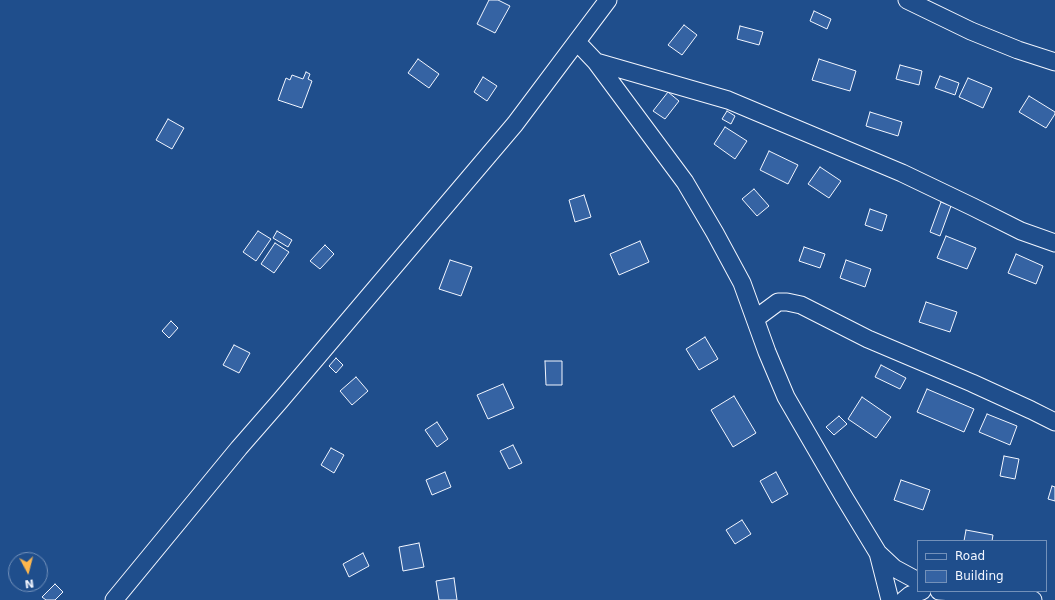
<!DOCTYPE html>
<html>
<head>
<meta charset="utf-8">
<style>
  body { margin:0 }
  #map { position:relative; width:1055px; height:600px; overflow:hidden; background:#1f4e8c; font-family:"DejaVu Sans",sans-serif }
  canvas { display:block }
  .legend { position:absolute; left:917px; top:540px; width:130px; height:52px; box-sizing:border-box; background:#1f4e8c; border:1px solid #7391ba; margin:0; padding:5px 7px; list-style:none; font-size:12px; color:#f2f6ff }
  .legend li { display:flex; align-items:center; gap:8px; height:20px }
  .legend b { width:20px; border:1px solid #7391ba }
  .north { position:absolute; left:8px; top:552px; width:40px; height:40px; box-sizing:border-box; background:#1f4e8c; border:1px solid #7391ba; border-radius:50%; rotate:173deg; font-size:11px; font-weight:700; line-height:16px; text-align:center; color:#f2f6ff }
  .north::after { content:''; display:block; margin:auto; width:14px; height:18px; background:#ffb74d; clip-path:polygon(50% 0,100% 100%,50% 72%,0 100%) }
</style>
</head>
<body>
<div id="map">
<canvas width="1055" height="600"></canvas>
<ul class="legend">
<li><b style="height:5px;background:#1f4e8c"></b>Road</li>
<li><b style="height:11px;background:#3563a3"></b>Building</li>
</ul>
<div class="north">N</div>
</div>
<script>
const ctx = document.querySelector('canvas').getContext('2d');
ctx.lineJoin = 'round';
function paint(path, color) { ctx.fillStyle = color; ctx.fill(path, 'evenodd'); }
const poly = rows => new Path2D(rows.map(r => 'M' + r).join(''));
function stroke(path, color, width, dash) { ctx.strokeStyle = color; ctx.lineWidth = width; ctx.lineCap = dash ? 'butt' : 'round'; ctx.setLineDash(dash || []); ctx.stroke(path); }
const building = poly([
  [489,0,498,0,510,6,495,33,477,24,489,0],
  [814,11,831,19,827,29,810,21,814,11],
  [684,25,697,35,682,55,668,45,684,25],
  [740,26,763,32,759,45,737,39,740,26],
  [418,59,439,74,429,88,408,73,418,59],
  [819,59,856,71,850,91,812,80,819,59],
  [900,65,922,71,919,85,896,79,900,65],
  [306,72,310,74,308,79,312,81,302,108,278,100,286,78,290,80,292,75,303,79,306,72],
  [940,76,959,83,955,95,935,88,940,76],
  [483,77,497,86,487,101,474,92,483,77],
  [968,78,992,88,983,108,959,97,968,78],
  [668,92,679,101,665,119,653,111,668,92],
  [1029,96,1055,112,1055,114,1046,128,1019,112,1029,96],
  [727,111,735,116,731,124,722,119,727,111],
  [870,112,902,122,898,136,866,126,870,112],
  [168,119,184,128,172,149,156,140,168,119],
  [725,127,747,141,735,159,714,144,725,127],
  [769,151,798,165,788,184,760,170,769,151],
  [820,167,841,181,829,198,808,184,820,167],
  [754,189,769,206,757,216,742,199,754,189],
  [584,195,591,217,575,222,569,200,584,195],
  [941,202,951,206,940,236,930,232,941,202],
  [870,209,887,215,882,231,865,225,870,209],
  [258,231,271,239,256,261,243,252,258,231],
  [277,231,292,240,288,247,273,238,277,231],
  [946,236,976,248,967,269,937,258,946,236],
  [640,241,649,262,619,275,610,254,640,241],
  [275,243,289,252,274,273,261,264,275,243],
  [325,245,334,254,320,269,310,261,325,245],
  [804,247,825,254,820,268,799,261,804,247],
  [1016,254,1043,266,1036,284,1008,273,1016,254],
  [450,260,472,267,461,296,439,289,450,260],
  [846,260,871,269,865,287,840,278,846,260],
  [926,302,957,312,950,332,919,322,926,302],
  [171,321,178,328,169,338,162,331,171,321],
  [705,337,718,359,699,370,686,349,705,337],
  [234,345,250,353,239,373,223,365,234,345],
  [336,358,343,365,336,373,329,366,336,358],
  [545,361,562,361,562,385,546,385,545,361],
  [881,365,906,378,900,389,875,377,881,365],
  [356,377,368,391,352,405,340,391,356,377],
  [503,384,514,408,488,419,477,395,503,384],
  [927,389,974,409,964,432,917,412,927,389],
  [734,396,756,433,733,447,711,410,734,396],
  [862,397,891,417,876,438,848,419,862,397],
  [987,414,1017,426,1010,445,979,432,987,414],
  [839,416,847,424,834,435,826,427,839,416],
  [437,422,448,439,437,447,425,430,437,422],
  [513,445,522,463,509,469,500,451,513,445],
  [331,448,344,455,334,473,321,465,331,448],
  [1004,456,1019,459,1015,479,1000,476,1004,456],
  [445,472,451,487,432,495,426,480,445,472],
  [776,472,788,494,772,503,760,481,776,472],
  [901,480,930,490,923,510,894,500,901,480],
  [1052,486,1055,487,1055,501,1048,499,1052,486],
  [742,520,751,534,735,544,726,530,742,520],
  [966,530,993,535,992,541,964,541,966,530],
  [419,543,424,567,403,571,399,547,419,543],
  [363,553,369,566,349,577,343,564,363,553],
  [454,578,457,600,439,600,436,581,454,578],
  [55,584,63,592,55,600,46,600,42,597,55,584]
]);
paint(building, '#3563a3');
stroke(building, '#f2f6ff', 1);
const minor = poly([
  [907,0,971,31,1018,50,1055,62],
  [577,42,596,62,685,182,715,233,742,283,767,352,786,397,844,497,878,553,890,600],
  [596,62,728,100,902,173,973,207,1021,231,1055,243],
  [755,319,778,302,787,302,801,305,868,339,972,383,1031,410,1055,422],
  [878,553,894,568,918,581],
  [939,591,996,595,1033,600],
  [114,600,239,448,280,401,515,124,608,0],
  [904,600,910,595,922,591]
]);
stroke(minor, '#f2f6ff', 19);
stroke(minor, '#1f4e8c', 17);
</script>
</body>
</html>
